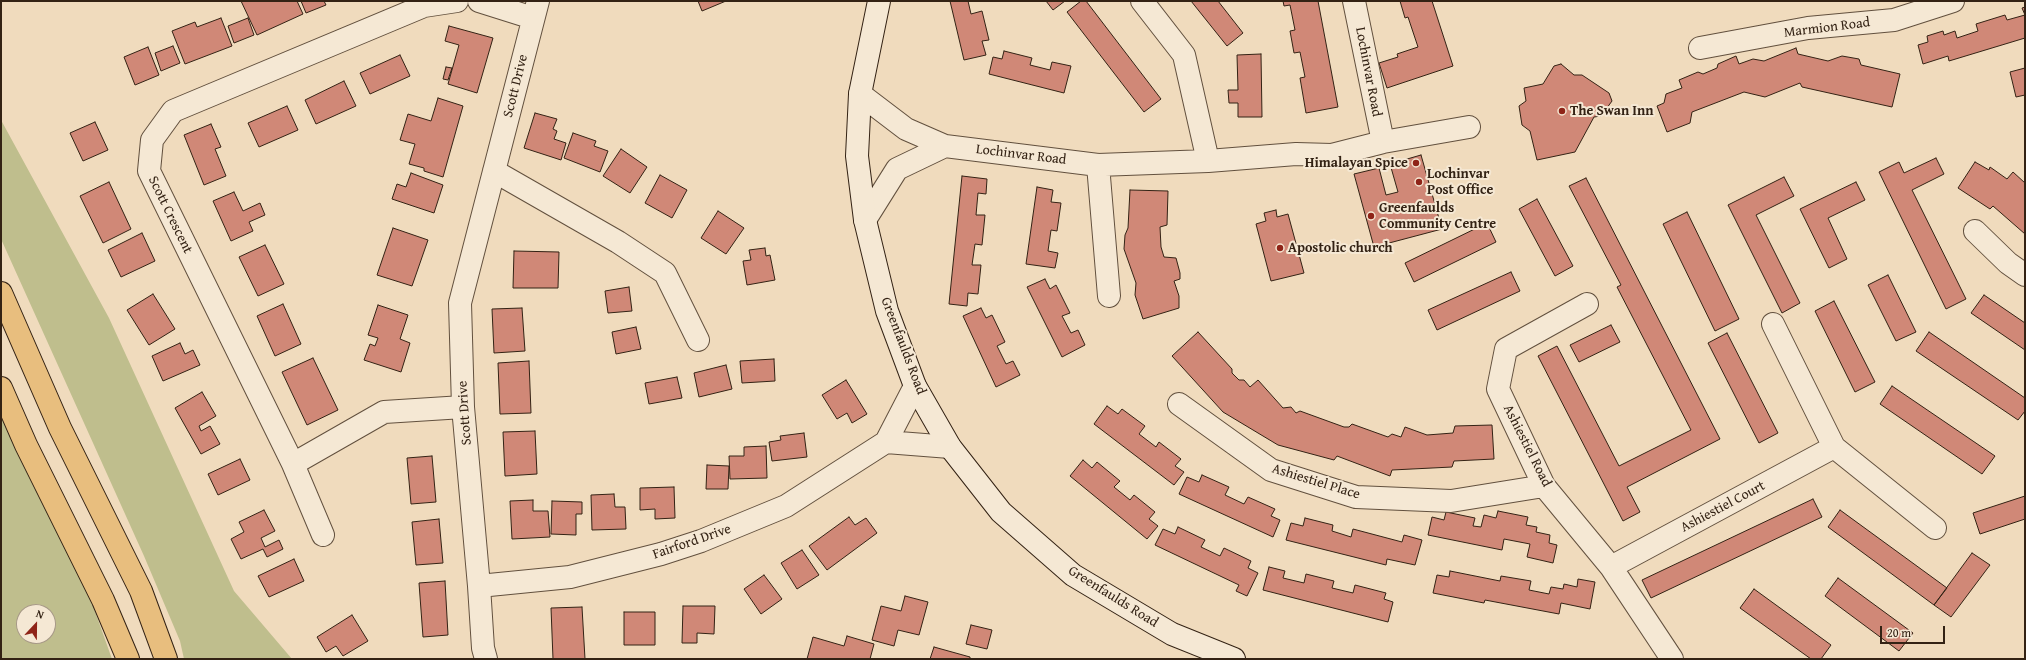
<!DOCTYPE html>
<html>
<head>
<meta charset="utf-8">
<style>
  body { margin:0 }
  #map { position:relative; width:2026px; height:660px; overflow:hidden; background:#f0dbbd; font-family:"Gentium Book Plus",serif }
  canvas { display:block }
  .frame { position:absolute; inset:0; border:2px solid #332214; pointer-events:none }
  .north { position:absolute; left:16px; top:604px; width:40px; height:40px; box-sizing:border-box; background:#f5e8d4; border:1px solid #a79987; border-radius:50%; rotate:22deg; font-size:11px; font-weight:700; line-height:16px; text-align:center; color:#332214 }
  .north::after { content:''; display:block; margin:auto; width:14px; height:18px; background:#8f2418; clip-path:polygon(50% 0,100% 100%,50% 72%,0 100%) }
  .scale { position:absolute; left:1880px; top:626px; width:65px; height:18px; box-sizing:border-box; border:2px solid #332214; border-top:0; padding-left:5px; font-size:12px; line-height:14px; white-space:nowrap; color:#332214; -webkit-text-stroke:3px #f5e8d4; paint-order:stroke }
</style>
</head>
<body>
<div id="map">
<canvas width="2026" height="660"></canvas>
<div class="frame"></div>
<div class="north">N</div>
<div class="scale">20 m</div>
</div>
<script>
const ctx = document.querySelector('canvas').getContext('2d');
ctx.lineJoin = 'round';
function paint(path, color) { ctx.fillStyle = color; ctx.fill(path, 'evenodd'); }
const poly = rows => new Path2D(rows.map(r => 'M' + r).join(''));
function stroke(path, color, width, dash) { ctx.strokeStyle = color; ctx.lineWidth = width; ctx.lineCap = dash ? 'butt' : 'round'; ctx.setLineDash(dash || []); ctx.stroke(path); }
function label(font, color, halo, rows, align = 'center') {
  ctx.font = font + ' "Gentium Book Plus",serif'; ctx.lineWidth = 4; ctx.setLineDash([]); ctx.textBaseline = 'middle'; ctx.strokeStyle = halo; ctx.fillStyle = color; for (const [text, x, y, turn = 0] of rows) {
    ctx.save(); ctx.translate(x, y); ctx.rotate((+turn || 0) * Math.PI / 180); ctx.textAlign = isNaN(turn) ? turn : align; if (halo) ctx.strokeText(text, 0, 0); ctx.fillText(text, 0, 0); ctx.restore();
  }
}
paint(poly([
  [1,120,109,318,234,591,292,659,184,659,180,641,144,556,1,239],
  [1,406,87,589,112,659,1,659],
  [24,612,48,612,48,636,24,636]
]), '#bfbe8d');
const building = poly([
  [241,1,297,1,303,14,257,35,241,1],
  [301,1,324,1,326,5,306,13,301,1],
  [698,1,726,1,702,11,698,1],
  [950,1,968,1,971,14,982,11,989,40,982,41,986,55,964,60,950,1],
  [1046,1,1065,1,1053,10,1046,1],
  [1081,1,1086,1,1161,99,1144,112,1067,12,1081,1],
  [1191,1,1218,1,1243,33,1227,46,1191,1],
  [1283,1,1318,1,1338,107,1306,113,1300,78,1305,77,1300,52,1294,53,1290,31,1295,30,1290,5,1284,6,1283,1],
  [1400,1,1432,1,1453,66,1387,88,1379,63,1398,57,1397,54,1418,47,1408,17,1405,18,1400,1],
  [2025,7,2025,38,1949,61,1948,56,1923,64,1918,45,1928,42,1927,36,1943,31,1944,35,1955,31,1957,38,1978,31,1976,24,2005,15,2007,20,2025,15,2022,8,2025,7],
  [221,18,232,46,185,64,172,31,195,22,197,27,221,18],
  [248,18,254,35,234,43,228,26,248,18],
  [449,26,493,38,477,93,448,84,459,45,445,41,449,26],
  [173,46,180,63,161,71,155,53,173,46],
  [148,47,159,75,135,85,124,57,148,47],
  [1796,48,1798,54,1828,61,1842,56,1859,59,1861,65,1900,74,1892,107,1802,87,1800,83,1765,97,1744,92,1692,112,1690,123,1667,132,1657,106,1664,103,1666,94,1682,88,1679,80,1698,72,1703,74,1717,68,1718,64,1736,56,1739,64,1753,59,1764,61,1796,48],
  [1004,51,1032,58,1030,65,1050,70,1052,62,1071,66,1064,93,989,74,993,57,1002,59,1004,51],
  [1261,54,1262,117,1238,117,1238,103,1229,103,1228,90,1238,90,1237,55,1261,54],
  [400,55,410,76,370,94,360,73,400,55],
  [1561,64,1574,75,1582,75,1609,93,1612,101,1601,116,1594,117,1575,152,1537,160,1530,131,1522,125,1519,106,1526,101,1524,88,1543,84,1554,66,1561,64],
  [446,67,452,68,448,80,443,79,446,67],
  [2025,68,2025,95,2016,97,2010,72,2025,68],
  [344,81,356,106,316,124,305,100,344,81],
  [438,98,463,106,443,177,424,171,424,168,409,164,415,144,400,140,408,114,431,121,438,98],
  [287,106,298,130,259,147,248,123,287,106],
  [535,113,557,119,553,129,557,131,554,139,566,143,561,160,524,148,535,113],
  [95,122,108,150,83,161,70,133,95,122],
  [211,124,221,147,215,149,226,176,204,185,184,135,211,124],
  [573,133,596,141,594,146,608,151,600,172,564,158,573,133],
  [621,149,647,167,630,193,603,176,621,149],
  [1421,155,1442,229,1374,247,1354,174,1379,168,1386,195,1398,192,1390,164,1421,155],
  [1936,158,1944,174,1912,190,1966,299,1946,309,1879,172,1899,162,1904,173,1936,158],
  [1975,162,1989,170,1990,167,2007,179,2013,172,2025,183,2025,234,1993,206,1990,209,1958,188,1975,162],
  [411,173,443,185,434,213,392,199,397,184,406,187,411,173],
  [660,175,687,190,672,218,645,203,660,175],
  [962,176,987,179,986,194,978,193,976,215,985,215,982,245,975,244,972,265,981,265,978,294,968,293,967,306,949,304,962,176],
  [1784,177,1794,196,1756,215,1800,303,1782,313,1728,205,1784,177],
  [1586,178,1720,439,1627,487,1640,512,1623,521,1538,356,1557,346,1619,466,1691,430,1617,287,1621,285,1569,186,1586,178],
  [109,182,131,229,103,243,80,196,109,182],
  [1856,182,1865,200,1828,218,1847,259,1829,268,1800,209,1856,182],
  [1037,187,1053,190,1051,202,1061,203,1057,231,1051,230,1048,251,1058,253,1055,268,1026,264,1037,187],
  [1130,190,1168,191,1167,225,1160,227,1161,247,1164,257,1176,258,1180,273,1180,279,1174,281,1179,296,1179,308,1143,319,1135,295,1136,283,1124,249,1125,235,1128,228,1130,190],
  [234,192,243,211,260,203,265,215,249,222,253,231,231,241,213,201,234,192],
  [1537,199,1573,266,1555,276,1519,209,1537,199],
  [1276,210,1277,217,1288,214,1304,273,1271,281,1256,224,1266,221,1264,213,1276,210],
  [718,211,744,228,726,254,701,238,718,211],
  [1687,212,1739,319,1715,331,1663,224,1687,212],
  [1487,223,1496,242,1414,282,1405,263,1487,223],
  [393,228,428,240,412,286,377,275,393,228],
  [142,233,155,261,121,277,108,250,142,233],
  [265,245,284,284,258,296,239,257,265,245],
  [765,248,766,256,770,255,775,280,747,285,743,261,751,260,749,250,765,248],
  [514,251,559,252,558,288,513,288,514,251],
  [1511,272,1520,291,1437,330,1428,310,1511,272],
  [1888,275,1916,332,1896,341,1868,285,1888,275],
  [1045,279,1050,289,1056,285,1070,313,1062,316,1071,333,1078,330,1085,345,1062,357,1027,287,1045,279],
  [629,287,632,311,608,313,605,291,629,287],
  [153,294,175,329,149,345,127,310,153,294],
  [1984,295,2025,323,2025,350,1971,313,1984,295],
  [1834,301,1875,382,1855,392,1815,311,1834,301],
  [283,304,301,344,275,356,257,316,283,304],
  [378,305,408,315,400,339,410,343,401,372,364,360,370,344,375,346,378,338,368,335,378,305],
  [522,308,525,351,494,353,492,309,522,308],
  [981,308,986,318,992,315,1005,342,997,346,1006,364,1013,361,1020,375,996,387,963,316,981,308],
  [1611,325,1620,342,1579,362,1570,345,1611,325],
  [636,327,641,349,616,354,612,332,636,327],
  [1198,332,1232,369,1232,373,1239,380,1244,380,1250,387,1258,380,1283,408,1291,407,1296,413,1300,411,1344,427,1349,427,1352,424,1388,437,1392,434,1401,437,1405,427,1427,435,1453,433,1455,426,1492,425,1494,459,1454,461,1452,467,1392,470,1390,476,1337,456,1334,460,1278,445,1223,412,1172,356,1198,332],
  [1929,332,2025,398,2025,411,2018,420,1916,351,1929,332],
  [1727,333,1778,433,1759,443,1708,343,1727,333],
  [180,343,185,354,193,350,200,365,163,381,152,356,180,343],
  [313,358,338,410,307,425,282,372,313,358],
  [774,359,775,381,742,383,740,361,774,359],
  [529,361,531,413,500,414,498,363,529,361],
  [726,365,732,389,699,397,694,373,726,365],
  [677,377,682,398,649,404,645,383,677,377],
  [846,380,867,414,852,423,847,413,837,419,822,395,846,380],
  [1892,386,1995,456,1982,474,1880,404,1892,386],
  [202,392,216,416,199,426,201,431,210,426,220,444,201,454,175,408,202,392],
  [1107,406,1118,414,1122,409,1145,426,1139,434,1156,447,1159,442,1181,459,1175,466,1184,472,1174,485,1094,424,1107,406],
  [535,431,537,474,505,476,503,432,535,431],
  [804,433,807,457,772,461,769,442,781,440,780,436,804,433],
  [766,446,767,478,730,479,729,456,744,456,744,447,766,446],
  [432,456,436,502,411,504,407,458,432,456],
  [240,459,250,480,218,495,208,474,240,459],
  [1083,460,1092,468,1097,462,1120,481,1114,487,1130,500,1134,495,1155,512,1149,519,1158,526,1147,539,1070,476,1083,460],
  [707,465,729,466,728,489,706,489,707,465],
  [1202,475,1229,487,1225,495,1244,504,1248,497,1275,509,1271,516,1280,520,1273,537,1179,494,1187,477,1199,482,1202,475],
  [674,487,675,518,655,519,655,509,640,510,640,488,674,487],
  [614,494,615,507,625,507,626,529,592,530,591,495,614,494],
  [2025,496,2025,519,1980,534,1973,513,2025,496],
  [1813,499,1822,517,1651,598,1642,580,1813,499],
  [533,500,533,511,548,511,550,537,512,539,510,501,533,500],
  [552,501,582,502,582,514,576,514,576,535,551,534,552,501],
  [264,510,275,531,261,538,265,547,279,540,283,549,267,557,263,549,241,559,231,539,244,532,239,522,264,510],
  [1840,510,1947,588,1934,605,1828,527,1840,510],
  [1498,511,1528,517,1526,525,1537,527,1536,532,1550,535,1549,543,1557,545,1553,563,1527,557,1530,544,1504,539,1502,550,1428,535,1432,517,1444,520,1446,512,1475,518,1473,526,1481,527,1484,515,1496,518,1498,511],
  [849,517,855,525,866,518,877,533,827,570,809,546,849,517],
  [1305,518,1333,525,1332,531,1351,537,1353,529,1402,542,1404,535,1422,540,1415,565,1387,559,1386,565,1286,540,1291,523,1303,526,1305,518],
  [439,519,443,563,416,565,412,522,439,519],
  [1178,527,1205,540,1201,547,1220,556,1224,548,1251,561,1248,568,1258,573,1247,596,1236,591,1239,585,1155,545,1163,529,1175,534,1178,527],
  [802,550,819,575,797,589,781,563,802,550],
  [1972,553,1990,565,1951,617,1934,605,1972,553],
  [294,559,304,581,269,597,258,576,294,559],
  [1269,567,1285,571,1283,578,1304,583,1306,574,1334,581,1332,588,1353,593,1355,585,1386,593,1384,599,1393,602,1388,622,1263,590,1269,567],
  [1450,571,1500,581,1501,576,1531,581,1529,590,1549,594,1551,587,1563,589,1564,584,1577,587,1578,579,1595,582,1590,609,1561,603,1559,614,1485,600,1484,603,1433,593,1437,575,1449,577,1450,571],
  [764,575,782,599,761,614,744,589,764,575],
  [1838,578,1913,633,1899,651,1825,596,1838,578],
  [445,581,448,635,423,637,419,583,445,581],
  [1754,589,1831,645,1821,659,1811,659,1740,608,1754,589],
  [905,596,928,602,919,635,898,630,894,646,872,640,881,606,901,611,905,596],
  [683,606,715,606,714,634,697,633,697,643,682,643,683,606],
  [582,607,585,659,553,659,551,608,582,607],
  [624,612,655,612,655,645,624,645,624,612],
  [352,615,368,641,343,656,336,646,326,652,317,637,352,615],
  [971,625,992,630,987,649,966,644,971,625],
  [847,636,874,644,870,659,807,659,813,637,844,646,847,636],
  [934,647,970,657,970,659,930,659,934,647]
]);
paint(building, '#d08877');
stroke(building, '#332214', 1);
const street = poly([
  [479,1,533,18],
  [1142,1,1184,55,1208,161],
  [1354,1,1383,142],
  [1700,48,1808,28,1894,20,1953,1],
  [860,94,906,129,945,146,1098,165,1208,161,1296,154,1332,155,1383,142,1469,127],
  [1098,165,1109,296],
  [494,171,618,242,665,273,698,340],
  [865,220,897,169,945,146],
  [1975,231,2008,263,2025,275],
  [1587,304,1506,349,1498,389,1544,486,1611,567,1672,659],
  [1773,324,1834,447,1935,528],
  [1179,404,1271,470,1356,497,1451,501,1544,486],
  [886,442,915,386],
  [293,464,384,412,463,407],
  [323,535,293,464,149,171,152,140,173,111,424,6,457,1],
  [1611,567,1834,447],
  [479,586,570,577,661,554,701,541,786,506,886,442,950,447],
  [486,659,483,648,479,586,463,407,460,303,538,1]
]);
const secondary = poly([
  [879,1,860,94,857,156,865,220,887,311,915,386,950,447,1001,512,1073,575,1172,634,1234,659]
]);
const primary = poly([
  [1,293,60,428,141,591,166,659],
  [1,388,26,445,103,600,128,659]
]);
stroke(street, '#62503e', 24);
stroke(secondary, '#332214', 24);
stroke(primary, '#332214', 24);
stroke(street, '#f5e8d4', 22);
stroke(secondary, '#f5e8d4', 22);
stroke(primary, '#e8be7e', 22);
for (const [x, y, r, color] of [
  [1562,111,4,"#8f2418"],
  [1416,163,4,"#8f2418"],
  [1419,182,4,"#8f2418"],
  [1371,216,4,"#8f2418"],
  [1280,248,4,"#8f2418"]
]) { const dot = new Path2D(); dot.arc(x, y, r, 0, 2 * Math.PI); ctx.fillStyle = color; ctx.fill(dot); stroke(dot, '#f5e8d4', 1.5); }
label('14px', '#332214', '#f5e8d4', [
  ["Marmion Road",1827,28,-7],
  ["Lochinvar Road",1368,72,79],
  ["Scott Drive",516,86,-76],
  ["Lochinvar Road",1021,155,7],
  ["Scott Crescent",170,215,64],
  ["Greenfaulds Road",903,346,69],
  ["Scott Drive",465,413,-94],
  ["Ashiestiel Road",1527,446,63],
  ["Ashiestiel Place",1316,482,17],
  ["Ashiestiel Court",1723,507,-28],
  ["Fairford Drive",692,542,-19],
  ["Greenfaulds Road",1113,597,32]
]);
label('bold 14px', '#332214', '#f5e8d4', [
  ["The Swan Inn",1570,111],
  ["Himalayan Spice",1408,163,"right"],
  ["Lochinvar",1427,174],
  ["Post Office",1427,190],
  ["Greenfaulds",1379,208],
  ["Community Centre",1379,224],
  ["Apostolic church",1288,248]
], 'left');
</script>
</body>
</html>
